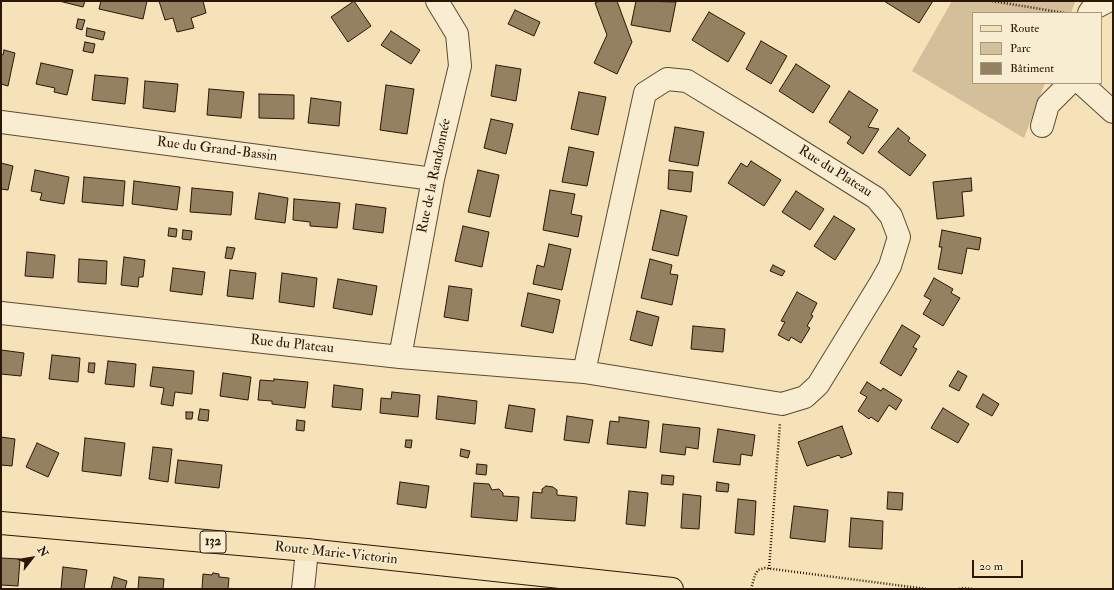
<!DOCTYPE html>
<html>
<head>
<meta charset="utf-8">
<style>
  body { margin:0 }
  #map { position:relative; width:1114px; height:590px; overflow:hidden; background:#f5e2b8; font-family:"IM FELL Double Pica",serif }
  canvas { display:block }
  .frame { position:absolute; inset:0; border:2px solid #2b1705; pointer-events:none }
  .legend { position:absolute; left:972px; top:12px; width:130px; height:72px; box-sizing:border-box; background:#f8ecd1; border:1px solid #a6977f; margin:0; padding:5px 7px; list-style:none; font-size:12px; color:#2b1705 }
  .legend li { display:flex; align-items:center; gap:8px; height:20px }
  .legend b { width:20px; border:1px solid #a6977f }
  .north { position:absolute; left:12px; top:538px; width:40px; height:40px; -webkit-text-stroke:3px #f8ecd1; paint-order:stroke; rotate:59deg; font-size:11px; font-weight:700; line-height:16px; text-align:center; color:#2b1705 }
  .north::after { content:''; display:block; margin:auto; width:14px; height:18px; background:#2b1705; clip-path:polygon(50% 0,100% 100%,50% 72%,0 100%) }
  .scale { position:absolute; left:972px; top:560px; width:51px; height:18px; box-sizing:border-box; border:2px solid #2b1705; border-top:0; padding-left:5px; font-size:12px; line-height:14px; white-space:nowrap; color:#2b1705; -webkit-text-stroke:3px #f8ecd1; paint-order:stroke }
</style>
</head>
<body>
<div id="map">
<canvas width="1114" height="590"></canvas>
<div class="frame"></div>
<ul class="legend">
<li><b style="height:5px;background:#f5e2b8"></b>Route</li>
<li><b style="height:11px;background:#d3bf9a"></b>Parc</li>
<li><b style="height:11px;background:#948162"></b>Bâtiment</li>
</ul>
<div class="north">N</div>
<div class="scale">20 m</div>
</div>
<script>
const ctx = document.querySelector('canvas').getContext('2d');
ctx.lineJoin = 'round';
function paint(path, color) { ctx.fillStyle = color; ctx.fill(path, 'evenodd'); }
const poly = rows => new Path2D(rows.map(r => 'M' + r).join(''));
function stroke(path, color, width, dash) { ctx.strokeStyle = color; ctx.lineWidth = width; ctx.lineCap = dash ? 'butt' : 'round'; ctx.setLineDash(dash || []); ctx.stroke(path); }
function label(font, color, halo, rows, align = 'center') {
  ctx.font = font + ' "IM FELL Double Pica",serif'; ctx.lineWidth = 3; ctx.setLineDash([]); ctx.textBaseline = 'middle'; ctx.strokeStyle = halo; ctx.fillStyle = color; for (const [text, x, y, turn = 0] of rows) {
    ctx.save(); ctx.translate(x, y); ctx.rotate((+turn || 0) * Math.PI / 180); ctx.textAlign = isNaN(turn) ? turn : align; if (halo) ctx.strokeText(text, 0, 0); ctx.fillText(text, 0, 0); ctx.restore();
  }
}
paint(poly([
  [952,1,1075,2,1071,13,973,13,973,83,1045,83,1024,138,912,71]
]), '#d3bf9a');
const building = poly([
  [59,1,85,1,83,7,59,1],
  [101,1,147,1,143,19,99,9,101,1],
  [159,1,203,1,206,13,191,18,194,28,177,32,173,18,165,20,159,1],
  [354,1,371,26,348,42,331,17,354,1],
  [599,1,617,1,632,42,617,74,594,63,607,35,595,3,599,1],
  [636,1,676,2,670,32,631,25,636,1],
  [884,1,933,1,919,23,884,1],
  [515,10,540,22,534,36,508,24,515,10],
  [709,12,745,33,728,62,692,40,709,12],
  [78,19,85,20,82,30,76,28,78,19],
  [87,28,105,32,103,40,86,36,87,28],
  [391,31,420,50,411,64,381,45,391,31],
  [761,41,787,56,771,84,746,69,761,41],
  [85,42,95,44,93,53,83,51,85,42],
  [4,50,15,53,8,86,1,84,1,54,3,55,4,50],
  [41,63,73,70,67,95,54,92,55,88,36,84,41,63],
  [796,64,830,86,813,113,779,91,796,64],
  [496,65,521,69,516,101,491,96,496,65],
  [95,75,128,78,125,104,92,100,95,75],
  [145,81,178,84,175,112,143,108,145,81],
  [386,85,414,89,407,134,380,130,386,85],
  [209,89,244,92,241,118,207,115,209,89],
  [849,91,878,110,868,127,879,129,863,154,847,143,851,137,829,122,849,91],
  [579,92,606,97,598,135,571,129,579,92],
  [259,94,294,95,294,119,259,118,259,94],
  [311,98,341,102,339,126,308,123,311,98],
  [491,119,513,124,506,154,484,148,491,119],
  [675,127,704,132,698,166,669,161,675,127],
  [898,128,910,138,908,141,926,155,910,176,878,152,898,128],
  [569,147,594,152,587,186,562,182,569,147],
  [751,161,781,180,764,206,728,183,741,163,747,167,751,161],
  [1,163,13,166,8,190,1,189,1,163],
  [35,170,69,177,64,204,40,200,42,193,31,191,35,170],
  [478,170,499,175,490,217,468,212,478,170],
  [669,170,693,172,691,192,668,189,669,170],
  [84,177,125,181,123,206,82,202,84,177],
  [971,178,972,191,962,192,964,216,937,219,933,182,971,178],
  [134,181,180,187,177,210,132,204,134,181],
  [192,188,233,192,231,215,190,212,192,188],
  [550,190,575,194,571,214,582,216,578,237,543,230,550,190],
  [796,191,824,209,810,230,782,212,796,191],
  [259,193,288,198,285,223,255,219,259,193],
  [294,199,340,203,337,228,310,226,310,222,293,220,294,199],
  [356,204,386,208,383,233,353,229,356,204],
  [661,210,687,216,678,256,652,250,661,210],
  [834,216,855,229,835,260,814,246,834,216],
  [463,226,489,232,482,267,455,261,463,226],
  [169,228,177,229,176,237,168,236,169,228],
  [183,230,192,231,191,240,182,239,183,230],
  [942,230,981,238,979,250,967,248,962,274,938,269,942,247,939,247,942,230],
  [549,244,571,249,562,290,533,284,537,265,544,267,549,244],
  [227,247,235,248,232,259,225,258,227,247],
  [27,252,55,255,53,278,25,276,27,252],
  [124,257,145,260,143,277,139,277,138,287,121,285,124,257],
  [79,259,107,261,106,284,78,282,79,259],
  [650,259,672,265,670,274,678,275,672,305,641,298,650,259],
  [773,265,785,271,782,276,770,271,773,265],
  [173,268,205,272,202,295,170,291,173,268],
  [230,270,256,273,253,299,227,296,230,270],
  [282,273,317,278,314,307,279,302,282,273],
  [934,278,953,289,951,293,960,298,943,326,923,314,931,300,924,296,934,278],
  [338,279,377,286,372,315,333,308,338,279],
  [449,286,472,289,468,321,444,317,449,286],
  [797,292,817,303,811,315,813,316,807,326,810,328,801,343,791,337,789,341,778,335,785,322,781,321,797,292],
  [528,293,560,300,553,333,521,326,528,293],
  [637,311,659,317,652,346,630,340,637,311],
  [902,325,920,336,913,347,917,349,901,376,880,363,902,325],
  [693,326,725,329,723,352,691,349,693,326],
  [1,350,24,353,21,376,1,374,1,350],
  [52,355,80,358,78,382,49,379,52,355],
  [108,361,136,364,134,387,105,384,108,361],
  [89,363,95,363,94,373,88,372,89,363],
  [153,367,194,371,192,394,175,392,173,406,161,404,164,388,150,386,153,367],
  [958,371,967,376,959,391,949,386,958,371],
  [223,373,251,377,248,400,220,396,223,373],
  [274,379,308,382,305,408,272,404,272,401,258,400,260,380,274,381,274,379],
  [867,382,881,391,883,388,902,400,896,410,889,405,878,422,871,417,869,419,858,411,867,397,860,393,867,382],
  [334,385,363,389,361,410,332,407,334,385],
  [392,392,420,395,418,417,380,413,381,398,391,399,392,392],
  [983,394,999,404,992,416,976,407,983,394],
  [438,396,477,401,475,424,436,419,438,396],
  [509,405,535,409,532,432,505,428,509,405],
  [943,408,969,424,958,443,931,428,943,408],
  [200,409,209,410,208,421,198,420,200,409],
  [186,412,193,412,192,419,186,419,186,412],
  [567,416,593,420,589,443,564,440,567,416],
  [619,417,649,421,646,448,607,444,610,421,619,422,619,417],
  [297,420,305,421,304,431,296,430,297,420],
  [663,424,700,428,698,449,686,447,685,455,660,452,663,424],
  [842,426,852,454,841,458,839,455,807,466,798,442,842,426],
  [718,429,755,435,752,456,741,454,740,465,713,462,718,429],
  [1,437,15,439,12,466,1,465,1,437],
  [85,438,125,443,121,476,82,471,85,438],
  [406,440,412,440,411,448,405,447,406,440],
  [37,443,59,453,48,477,26,467,37,443],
  [153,447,172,449,168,482,149,479,153,447],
  [461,449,470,451,468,458,460,456,461,449],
  [178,460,222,465,219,488,175,483,178,460],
  [477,464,487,465,486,475,476,474,477,464],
  [662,475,674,476,673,485,661,484,662,475],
  [400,482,429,486,426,508,397,504,400,482],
  [717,482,729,484,728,492,716,491,717,482],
  [474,483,489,484,492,490,499,489,503,493,503,496,519,497,517,521,471,517,474,483],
  [546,486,553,487,557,490,557,495,577,497,575,521,531,518,533,492,542,493,542,489,546,486],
  [629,491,648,493,645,526,626,524,629,491],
  [888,492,903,493,902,510,887,509,888,492],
  [683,494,701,496,699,529,681,528,683,494],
  [738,499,756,501,754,535,735,533,738,499],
  [794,506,828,510,825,542,790,538,794,506],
  [851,518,883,521,882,549,849,547,851,518],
  [1,558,20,559,18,586,1,585,1,558],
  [63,567,87,570,84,589,61,589,63,567],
  [213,573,219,574,219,577,229,578,228,589,202,589,203,574,212,575,213,573],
  [114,577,127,581,125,589,111,589,114,577],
  [139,577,164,579,163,589,138,589,139,577]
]);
paint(building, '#948162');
stroke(building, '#2b1705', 1);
const minor = poly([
  [1089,13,1091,10,1108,1],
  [1081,83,1113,112],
  [1,122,433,179],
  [1042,126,1048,105,1070,83],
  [1,313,400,357,584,372,782,404,805,397,818,385,880,284,890,266,899,237,891,216,876,198,761,126,687,81,667,79,645,93,584,372],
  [400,357,433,179,460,66,457,34,437,1],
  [303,589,307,550]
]);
const major = poly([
  [1,523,307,550,672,589]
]);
stroke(minor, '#5e4a32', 24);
stroke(major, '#2b1705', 24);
stroke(poly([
  [992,1,1065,13],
  [769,569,780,423],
  [751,589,755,575,758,570,765,568,927,589],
  [959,589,963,588,973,589]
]), '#2b1705', 2.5, [1, 2]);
stroke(minor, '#f8ecd1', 22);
stroke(major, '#f5e2b8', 22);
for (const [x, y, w] of [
  [213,542,26]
]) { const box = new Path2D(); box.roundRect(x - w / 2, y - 11, w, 22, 3); ctx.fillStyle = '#f8ecd1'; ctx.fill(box); stroke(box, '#2b1705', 1); }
label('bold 13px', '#2b1705', null, [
  ["132",213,542]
]);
label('14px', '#2b1705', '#f8ecd1', [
  ["Rue du Grand-Bassin",217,150,7],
  ["Rue du Plateau",835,172,32],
  ["Rue de la Randonnée",435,176,-78],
  ["Rue du Plateau",292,345,6],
  ["Route Marie-Victorin",336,554,6]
]);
</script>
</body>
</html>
